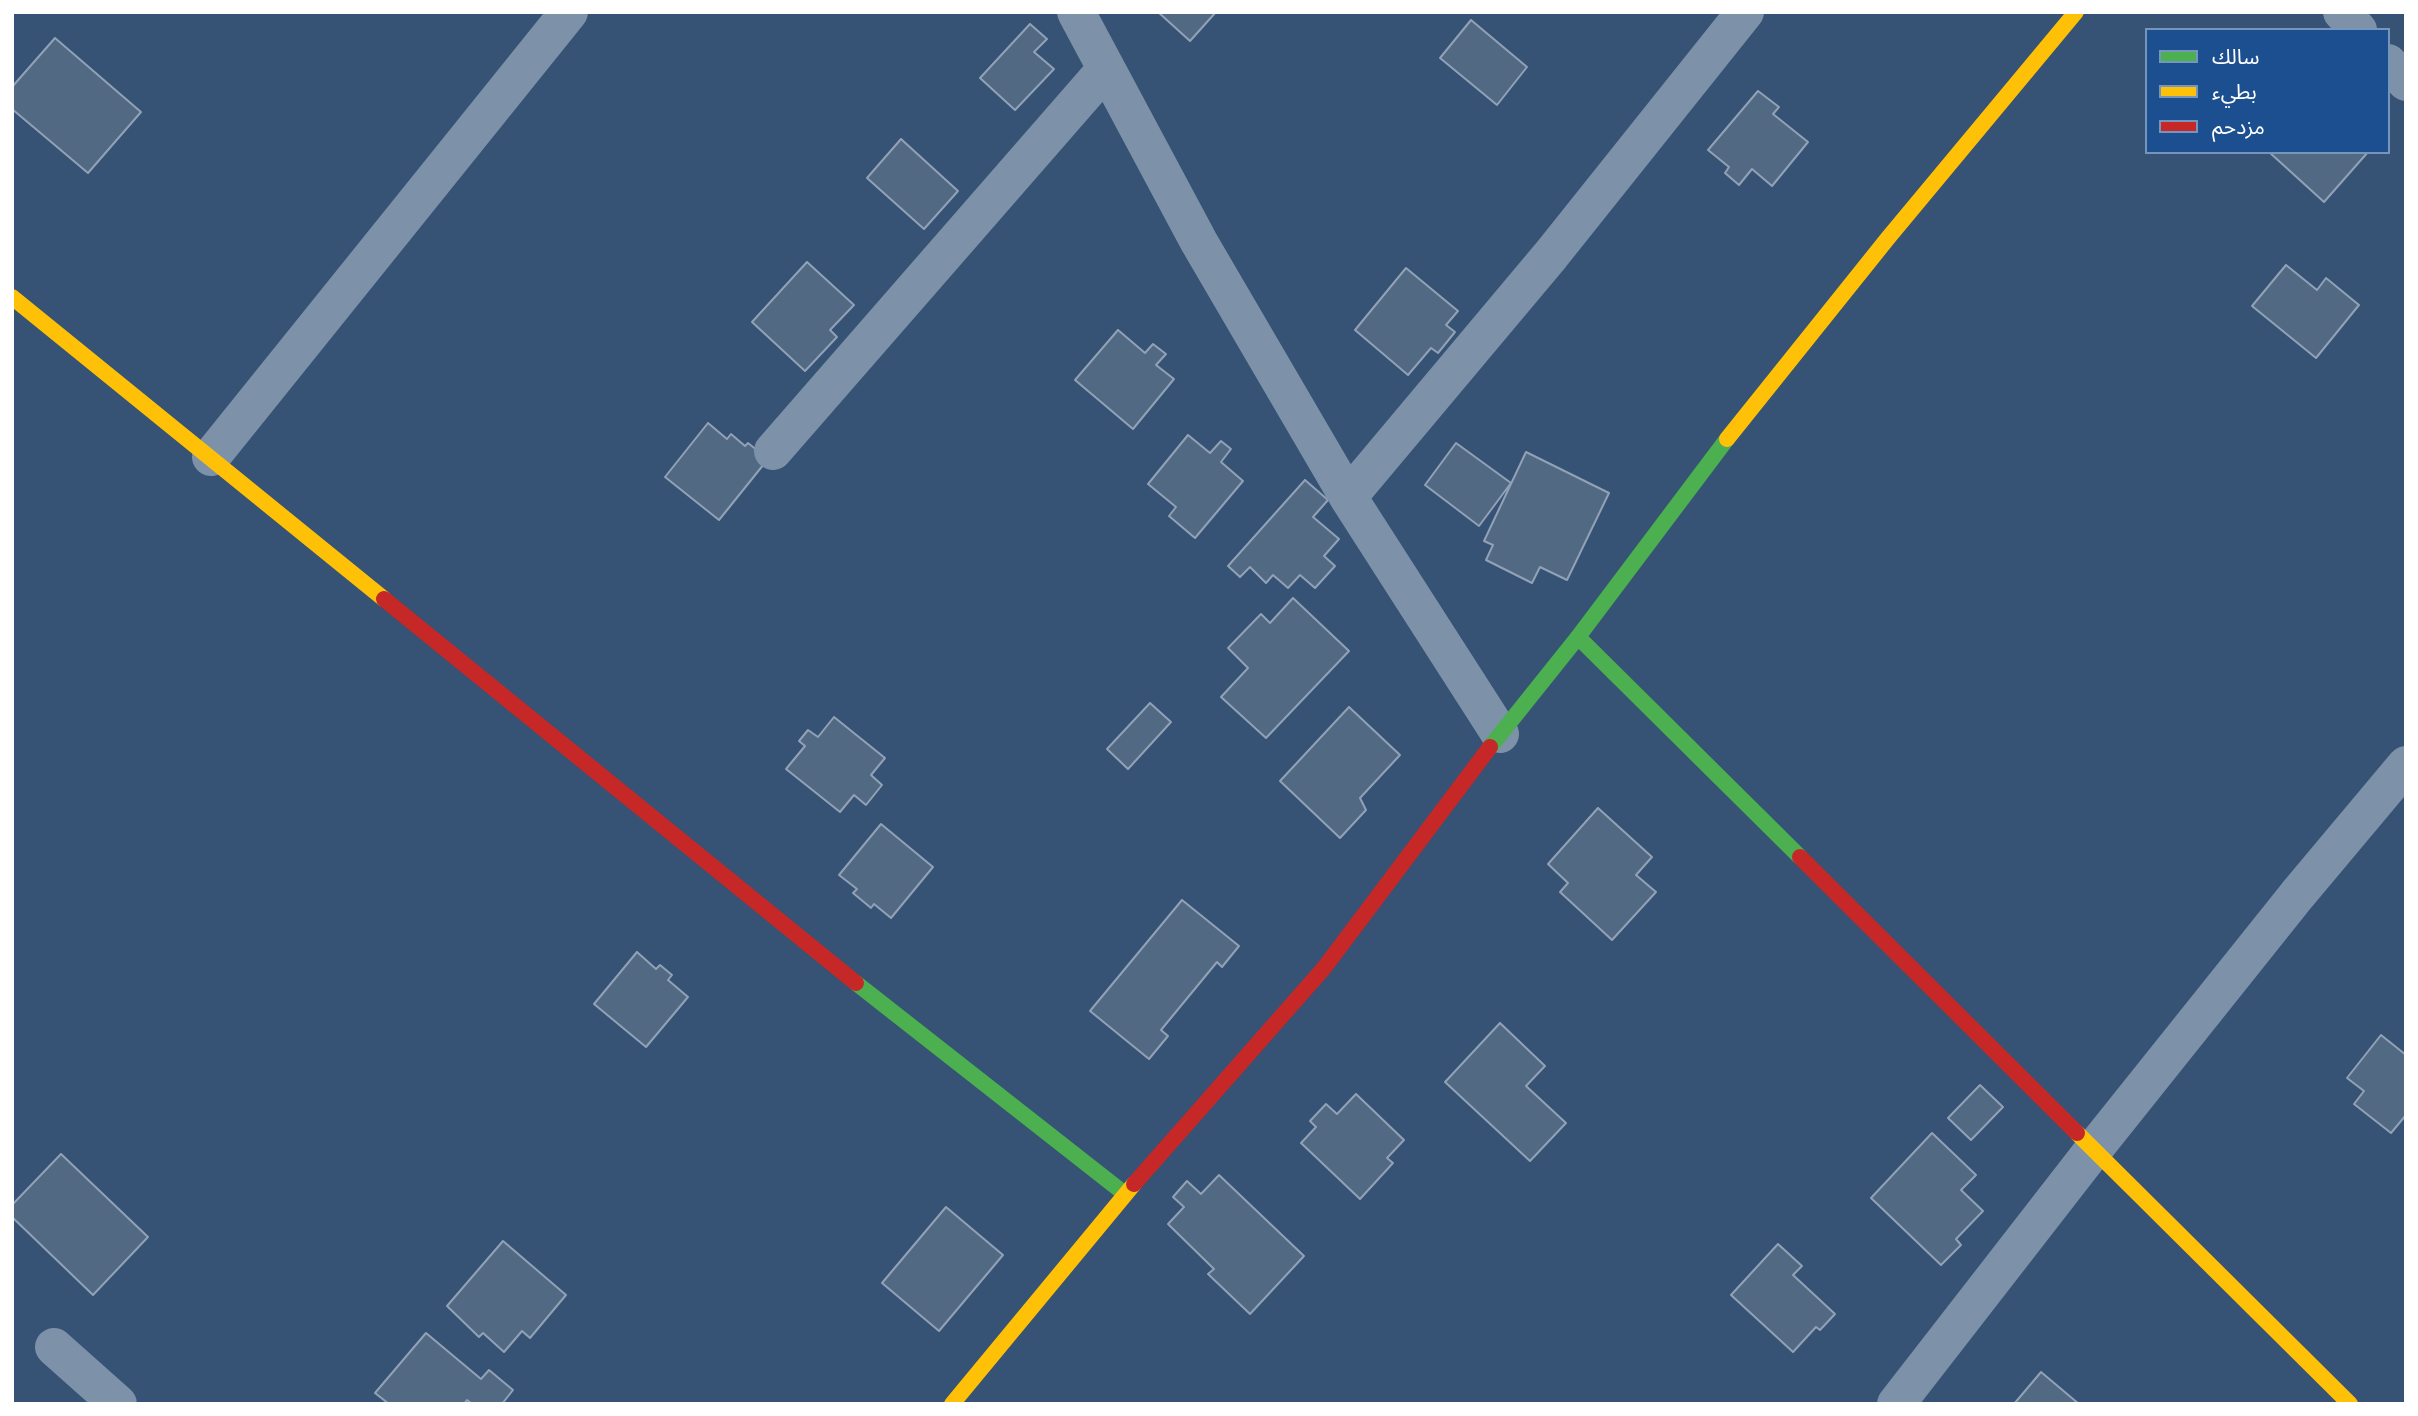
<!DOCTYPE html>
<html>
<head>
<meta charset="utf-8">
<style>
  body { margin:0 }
  #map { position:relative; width:2418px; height:1416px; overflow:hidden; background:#365274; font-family:Overpass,"Noto Sans Arabic",sans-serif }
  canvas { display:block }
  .frame { position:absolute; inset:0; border:14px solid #fff; pointer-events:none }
  .legend { position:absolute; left:2145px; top:28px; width:245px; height:126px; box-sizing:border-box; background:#1b4f8f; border:2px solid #7695bc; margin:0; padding:9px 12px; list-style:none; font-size:21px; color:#fff }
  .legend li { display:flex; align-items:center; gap:14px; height:35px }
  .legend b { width:35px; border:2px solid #7695bc }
</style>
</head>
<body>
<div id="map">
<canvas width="2418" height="1416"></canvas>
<div class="frame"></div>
<ul class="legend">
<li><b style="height:9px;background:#4caf50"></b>سالك</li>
<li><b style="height:9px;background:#ffc107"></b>بطيء</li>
<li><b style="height:9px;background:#c62828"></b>مزدحم</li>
</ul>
</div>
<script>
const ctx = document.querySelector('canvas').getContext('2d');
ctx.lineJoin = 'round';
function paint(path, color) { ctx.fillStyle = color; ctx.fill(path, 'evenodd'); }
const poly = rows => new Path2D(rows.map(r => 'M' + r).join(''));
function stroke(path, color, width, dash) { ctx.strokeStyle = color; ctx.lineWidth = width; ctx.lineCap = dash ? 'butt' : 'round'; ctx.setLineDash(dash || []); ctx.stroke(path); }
const building = poly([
  [1158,12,1216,12,1190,41,1158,12],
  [1471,20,1527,67,1497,105,1440,58,1471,20],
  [1030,24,1047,39,1034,52,1054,69,1015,110,980,78,1030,24],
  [55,38,141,112,88,173,12,109,12,87,55,38],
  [1758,91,1779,107,1773,114,1808,142,1772,186,1752,169,1739,185,1725,173,1729,167,1708,150,1758,91],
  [901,139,958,191,924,229,867,178,901,139],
  [2269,152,2368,152,2324,202,2269,152],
  [807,262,854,305,830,330,837,337,805,371,752,322,807,262],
  [2286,265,2317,290,2326,278,2359,305,2316,358,2252,306,2286,265],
  [1406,268,1458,311,1446,325,1455,332,1438,353,1431,348,1408,375,1355,330,1406,268],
  [1118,330,1145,353,1153,344,1166,354,1156,365,1174,379,1133,429,1075,380,1118,330],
  [708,423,727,439,731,434,745,446,748,443,768,459,719,520,665,477,708,423],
  [1188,435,1210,453,1221,441,1231,449,1221,462,1243,481,1195,538,1169,516,1176,507,1148,484,1188,435],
  [1456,443,1511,483,1479,526,1425,485,1456,443],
  [1526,452,1609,493,1567,580,1540,567,1532,583,1486,560,1493,545,1484,541,1526,452],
  [1305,480,1328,500,1313,517,1339,539,1324,556,1335,566,1315,588,1300,575,1288,588,1273,575,1266,583,1250,567,1240,577,1228,566,1305,480],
  [1293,598,1349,651,1266,738,1221,697,1248,668,1228,648,1261,614,1270,623,1293,598],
  [1150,703,1171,722,1128,769,1107,749,1150,703],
  [1349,707,1400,755,1360,798,1366,810,1340,838,1280,781,1349,707],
  [834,717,885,758,871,775,882,785,866,805,854,795,840,812,786,769,805,746,799,741,808,730,818,737,834,717],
  [1598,808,1652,857,1636,875,1656,892,1612,940,1560,892,1568,883,1548,864,1598,808],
  [881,824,933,867,891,918,874,904,871,908,853,893,857,889,839,875,881,824],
  [1182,900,1239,946,1222,967,1217,962,1161,1030,1168,1036,1149,1059,1090,1011,1182,900],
  [637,952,656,969,660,965,672,975,668,980,688,997,646,1047,594,1004,637,952],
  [1500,1023,1545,1066,1526,1086,1566,1123,1530,1161,1445,1082,1500,1023],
  [2381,1035,2406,1055,2406,1115,2391,1133,2354,1104,2364,1091,2347,1078,2381,1035],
  [1980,1085,2003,1107,1971,1140,1948,1118,1980,1085],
  [1356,1094,1404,1140,1387,1158,1393,1163,1360,1199,1301,1143,1316,1127,1310,1121,1326,1104,1337,1114,1356,1094],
  [1932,1133,1976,1175,1961,1190,1983,1211,1956,1239,1961,1245,1941,1265,1871,1198,1932,1133],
  [61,1154,148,1237,93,1295,12,1217,12,1205,61,1154],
  [1219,1175,1304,1256,1250,1314,1208,1274,1214,1269,1168,1224,1184,1207,1173,1197,1187,1181,1201,1194,1219,1175],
  [946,1207,1003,1255,939,1331,882,1283,946,1207],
  [503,1241,566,1295,530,1338,522,1331,504,1352,483,1333,479,1337,447,1306,503,1241],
  [1778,1244,1802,1266,1793,1275,1835,1314,1820,1330,1816,1327,1793,1352,1731,1295,1778,1244],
  [426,1333,481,1379,489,1370,513,1390,502,1404,472,1404,467,1400,464,1404,389,1404,375,1393,426,1333],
  [2041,1372,2079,1404,2014,1404,2041,1372]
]);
paint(building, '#526984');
stroke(building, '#92a2b6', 2);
stroke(poly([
  [1076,12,1199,242,1348,497,1500,734],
  [2342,12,2358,30],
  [2388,63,2406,82],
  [773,451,1106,69],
  [211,457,569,12],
  [1348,497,1551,255,1745,12],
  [54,1347,118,1404],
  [1896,1404,2094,1149,2297,895,2406,765]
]), '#7d92a8', 38);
stroke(poly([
  [1578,637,1800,857],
  [1490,747,1578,637,1727,439],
  [856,983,1125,1194]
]), '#4caf50', 16);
stroke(poly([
  [12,297,384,599],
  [1727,439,1888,238,2076,12],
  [2077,1133,2350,1404],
  [952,1404,1134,1184]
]), '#ffc107', 16);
stroke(poly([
  [384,599,856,983],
  [1800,857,2077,1133],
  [1134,1184,1324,968,1490,747]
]), '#c62828', 16);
</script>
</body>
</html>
